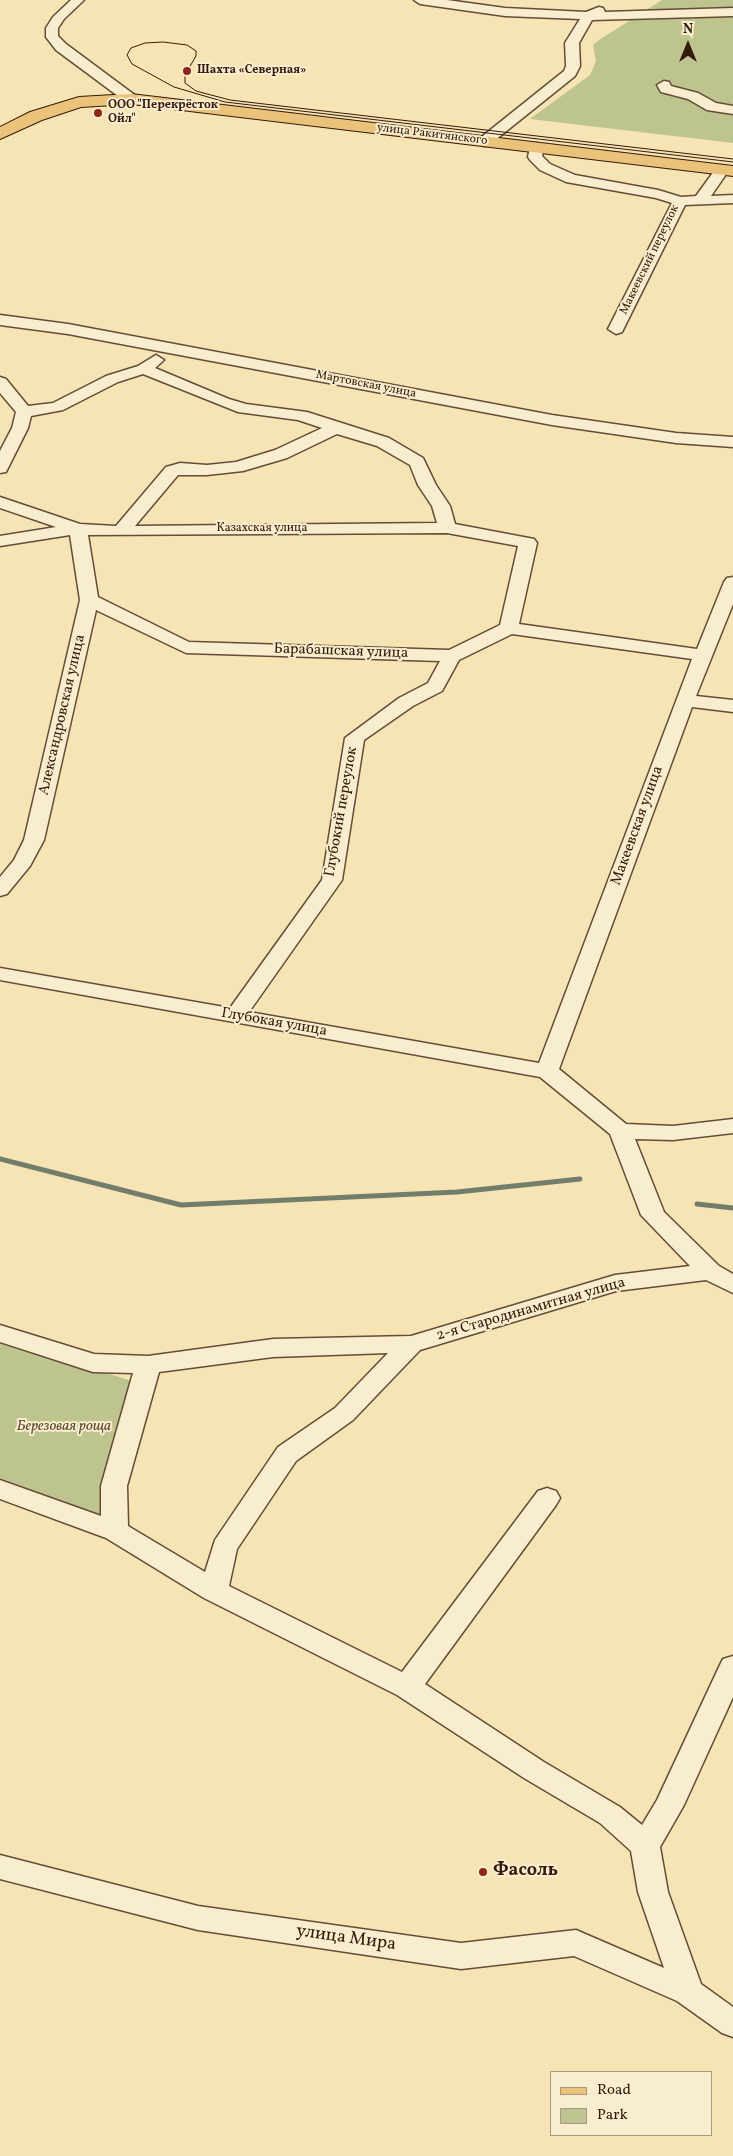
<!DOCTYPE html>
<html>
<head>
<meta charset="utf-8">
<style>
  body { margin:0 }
  #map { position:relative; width:733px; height:2156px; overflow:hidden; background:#f6e4b5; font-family:Vollkorn,serif }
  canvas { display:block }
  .legend { position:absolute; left:550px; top:2071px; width:162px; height:65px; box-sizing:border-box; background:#f9edcf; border:1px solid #aa9981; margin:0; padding:6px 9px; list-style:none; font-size:15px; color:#341a0b }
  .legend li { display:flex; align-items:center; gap:10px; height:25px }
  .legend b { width:25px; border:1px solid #aa9981 }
  .north { position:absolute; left:663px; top:20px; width:50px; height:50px; -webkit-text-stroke:4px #f9edcf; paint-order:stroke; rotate:0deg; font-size:14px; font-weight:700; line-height:20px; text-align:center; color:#341a0b }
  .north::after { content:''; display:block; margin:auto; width:18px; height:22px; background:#341a0b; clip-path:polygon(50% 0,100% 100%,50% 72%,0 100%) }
</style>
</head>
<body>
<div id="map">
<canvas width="733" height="2156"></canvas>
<ul class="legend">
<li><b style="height:6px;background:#ebc27a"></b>Road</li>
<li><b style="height:14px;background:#bdc48d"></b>Park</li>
</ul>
<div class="north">N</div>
</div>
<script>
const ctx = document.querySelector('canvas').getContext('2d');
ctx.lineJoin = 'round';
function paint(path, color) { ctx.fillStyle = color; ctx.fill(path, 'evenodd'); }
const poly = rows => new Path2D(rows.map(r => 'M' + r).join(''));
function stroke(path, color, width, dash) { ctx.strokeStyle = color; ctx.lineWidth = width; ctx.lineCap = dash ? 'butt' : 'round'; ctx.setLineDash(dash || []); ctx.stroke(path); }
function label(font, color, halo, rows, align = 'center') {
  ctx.font = font + ' Vollkorn,serif'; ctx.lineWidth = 4; ctx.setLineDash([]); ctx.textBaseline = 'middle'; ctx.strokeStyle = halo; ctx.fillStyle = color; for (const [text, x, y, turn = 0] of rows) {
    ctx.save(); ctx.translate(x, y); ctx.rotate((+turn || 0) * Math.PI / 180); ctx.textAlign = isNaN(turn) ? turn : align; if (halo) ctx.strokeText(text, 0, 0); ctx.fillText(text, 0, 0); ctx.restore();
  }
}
paint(poly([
  [662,0,733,0,733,143,530,119,590,75,596,61,593,45,599,40],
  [0,1339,141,1384,105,1517,0,1478]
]), '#bdc48d');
stroke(poly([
  [0,1159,181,1205,457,1192,580,1179],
  [697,1204,733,1208]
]), '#737d6c', 5);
const minor = poly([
  [71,0,84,0,64,19,58,28,58,36,66,44,136,96,138,99,136,102,126,102,56,50,46,37,46,28,53,17,71,0],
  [414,0,447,0,505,8,586,12,599,7,603,8,605,12,733,8,733,16,592,20,579,43,580,66,575,76,489,145,484,146,477,142,479,139,564,71,566,66,565,43,580,19,505,16,420,4,414,0],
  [664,81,669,82,671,86,698,93,716,103,733,106,733,114,707,110,688,99,661,92,657,85,664,81],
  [537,143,544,147,542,156,550,164,575,175,658,190,681,197,696,196,717,167,727,167,729,170,711,196,733,195,733,203,685,205,622,332,616,334,608,329,672,203,656,198,566,182,540,170,530,160,528,157,530,147,537,143],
  [0,315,68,324,552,415,676,433,733,437,733,447,676,443,552,425,68,334,0,325,0,315],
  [156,355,164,360,155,368,229,399,246,404,307,412,389,438,423,458,436,485,450,506,455,524,534,539,537,543,519,624,697,649,724,582,727,578,733,577,733,604,696,696,733,700,733,712,692,707,559,1069,626,1124,673,1126,733,1119,733,1133,673,1140,635,1139,664,1212,719,1266,733,1274,733,1293,706,1280,616,1291,420,1350,353,1420,296,1461,237,1549,229,1586,402,1672,538,1491,547,1488,556,1491,560,1498,556,1505,425,1684,544,1762,620,1807,642,1825,657,1800,719,1667,723,1659,733,1656,733,1697,684,1805,660,1847,668,1892,701,1984,733,2007,733,2037,722,2033,677,2001,574,1956,461,1969,198,1930,0,1879,0,1855,198,1906,461,1943,576,1930,664,1968,638,1892,631,1851,600,1823,524,1778,397,1695,204,1598,106,1538,0,1499,0,1480,101,1516,101,1486,133,1373,93,1372,0,1342,0,1325,94,1354,148,1356,273,1339,411,1336,615,1275,690,1266,641,1215,610,1134,540,1077,0,980,0,968,230,1008,322,880,345,738,399,698,428,683,440,661,186,653,96,610,44,840,30,866,7,894,0,896,0,877,14,860,24,840,80,600,70,535,0,546,0,536,56,527,0,508,0,497,80,524,116,526,166,467,180,463,207,465,236,462,275,450,322,428,298,420,238,412,143,374,118,382,63,410,31,416,28,428,6,472,0,473,0,451,12,428,16,412,0,393,0,377,6,379,28,406,53,403,106,376,138,366,156,355],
  [337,434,377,446,410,465,418,485,432,506,437,523,135,526,178,475,207,475,243,471,287,458,337,434],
  [447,533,518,546,500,625,449,650,189,642,98,597,88,535,447,533],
  [512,634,692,659,539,1063,249,1012,342,880,364,740,413,706,442,691,459,660,512,634],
  [388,1353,335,1408,278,1447,215,1540,205,1572,128,1526,127,1486,159,1372,273,1357,388,1353]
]);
const major = poly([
  [131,94,733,166,733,176,131,104,81,107,42,120,0,139,0,127,30,112,79,97,131,94]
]);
stroke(minor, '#644c36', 3);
stroke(major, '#341a0b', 2);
paint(minor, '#f9edcf');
paint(major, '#ebc27a');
stroke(poly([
  [733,159,230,100,196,91,185,83,185,75,196,56,196,51,187,45,163,42,145,43,131,48,127,55,132,64,174,87,225,102,733,162]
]), '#341a0b', 1);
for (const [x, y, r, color] of [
  [187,71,5,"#8f2418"],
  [98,113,5,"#8f2418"],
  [483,1872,5,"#8f2418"]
]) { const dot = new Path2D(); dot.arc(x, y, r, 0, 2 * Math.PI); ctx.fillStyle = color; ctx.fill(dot); stroke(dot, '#f9edcf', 2); }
label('bold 12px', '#341a0b', '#f9edcf', [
  ["Шахта «Северная»",197,71],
  ["ООО \"Перекрёсток",108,106],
  ["Ойл\"",108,120]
], 'left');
label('12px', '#341a0b', '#f9edcf', [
  ["улица Ракитянского",432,135,7],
  ["Макеевский переулок",650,260,-64],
  ["Мартовская улица",366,385,11],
  ["Казахская улица",262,529]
]);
label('15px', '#341a0b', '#f9edcf', [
  ["Барабашская улица",341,652,2],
  ["Александровская улица",63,715,-77],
  ["Глубокий переулок",342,812,-80],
  ["Макеевская улица",638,826,-70],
  ["Глубокая улица",274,1023,10],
  ["2-я Стародинамитная улица",531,1310,-16]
]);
label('italic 15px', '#5d4d32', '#f9edcf', [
  ["Березовая роща",64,1427]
]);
label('bold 18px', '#341a0b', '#f9edcf', [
  ["Фасоль",493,1872]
], 'left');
label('18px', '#341a0b', '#f9edcf', [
  ["улица Мира",346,1939,8]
]);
</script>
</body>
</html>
